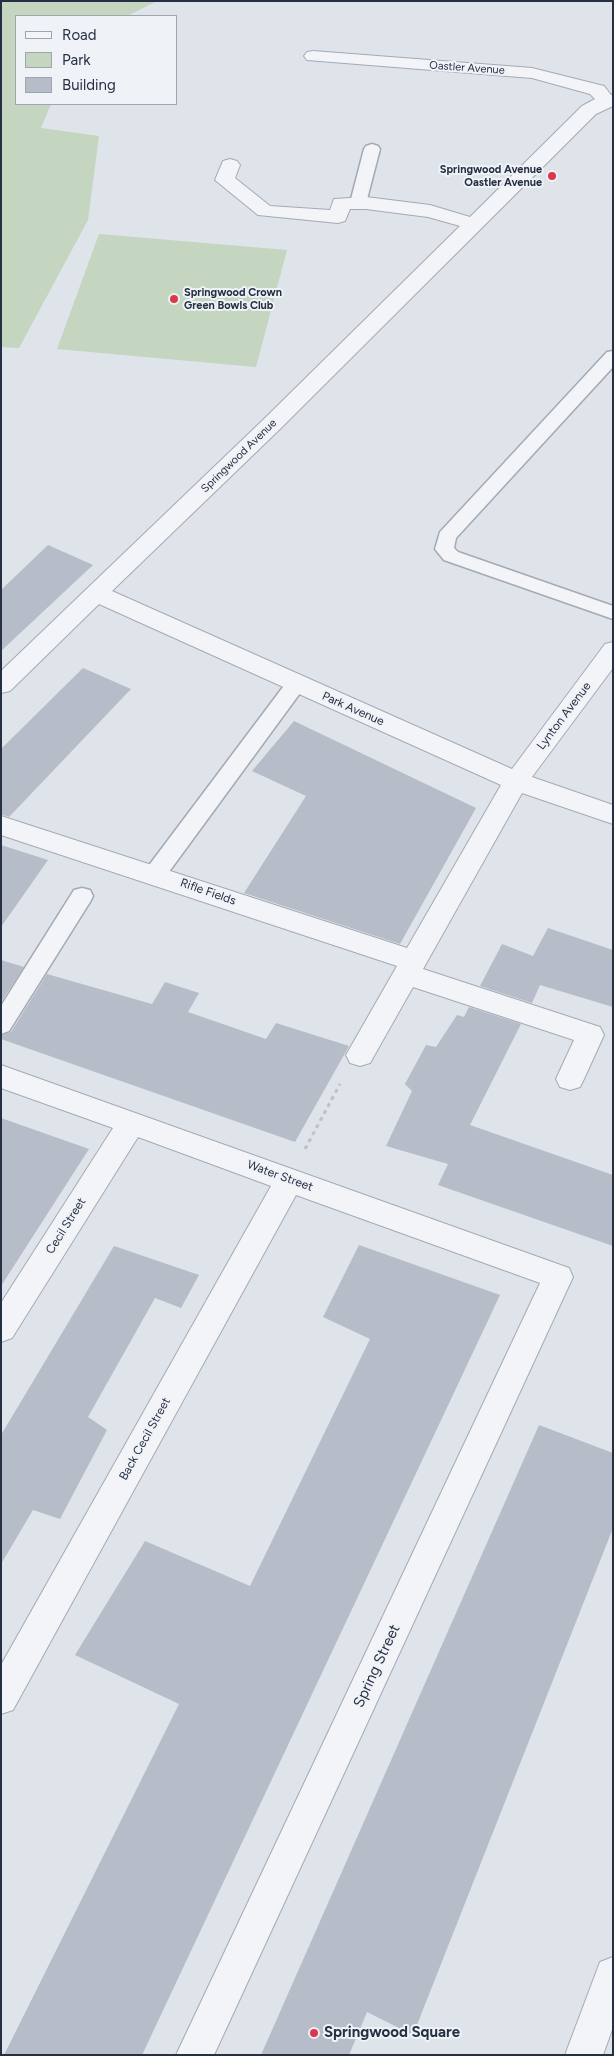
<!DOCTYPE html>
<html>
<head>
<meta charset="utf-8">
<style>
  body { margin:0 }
  #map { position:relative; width:614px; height:2056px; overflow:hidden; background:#dfe3ea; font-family:Figtree,sans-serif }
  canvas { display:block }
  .frame { position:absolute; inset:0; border:2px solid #263043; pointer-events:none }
  .legend { position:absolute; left:15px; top:15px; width:162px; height:90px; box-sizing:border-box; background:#eff2f7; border:1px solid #9fa4af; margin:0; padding:6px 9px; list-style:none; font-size:15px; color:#263043 }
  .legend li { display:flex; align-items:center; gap:10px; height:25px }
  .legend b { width:25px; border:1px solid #9fa4af }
</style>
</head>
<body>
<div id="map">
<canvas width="614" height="2056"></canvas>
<div class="frame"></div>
<ul class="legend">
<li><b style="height:6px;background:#f3f4f8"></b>Road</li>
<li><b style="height:14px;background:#c4d5c0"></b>Park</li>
<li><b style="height:14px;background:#b6bcc8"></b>Building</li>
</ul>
</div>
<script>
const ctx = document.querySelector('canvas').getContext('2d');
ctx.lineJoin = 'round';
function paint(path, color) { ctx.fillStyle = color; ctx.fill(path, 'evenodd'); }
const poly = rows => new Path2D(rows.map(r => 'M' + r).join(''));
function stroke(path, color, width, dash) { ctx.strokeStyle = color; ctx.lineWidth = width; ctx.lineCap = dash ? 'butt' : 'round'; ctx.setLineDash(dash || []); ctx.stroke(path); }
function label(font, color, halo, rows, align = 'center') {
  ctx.font = font + ' Figtree,sans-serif'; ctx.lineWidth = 4; ctx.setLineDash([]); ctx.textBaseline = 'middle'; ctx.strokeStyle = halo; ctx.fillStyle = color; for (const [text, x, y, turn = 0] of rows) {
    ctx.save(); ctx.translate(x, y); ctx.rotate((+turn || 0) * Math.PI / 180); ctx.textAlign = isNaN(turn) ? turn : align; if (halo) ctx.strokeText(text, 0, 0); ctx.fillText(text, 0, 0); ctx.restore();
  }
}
paint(poly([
  [1,1,157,1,127,16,16,16,16,104,51,104,41,128,99,136,88,220,19,348,1,347],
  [99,234,287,250,256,367,57,349]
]), '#c4d5c0');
paint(poly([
  [48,545,93,565,1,651,1,590],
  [83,668,131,689,9,817,1,814,1,749],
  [294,721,476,808,400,944,244,893,306,796,252,771],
  [1,845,48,860,1,927],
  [548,928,613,950,613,1007,540,985,532,1003,480,986,502,944,533,956],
  [1,960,24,967,1,1002],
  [47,974,152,1004,165,982,199,993,188,1012,266,1039,276,1023,349,1046,295,1142,1,1039,1,1036,11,1032],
  [469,1007,521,1024,470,1125,613,1175,613,1246,438,1185,448,1164,386,1146,412,1091,405,1084,426,1045,436,1047,457,1015,464,1017],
  [1,1118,89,1149,1,1286],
  [359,1245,500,1295,142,2055,4,2055,179,1704,75,1655,145,1541,250,1586,370,1339,323,1317],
  [114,1246,199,1275,181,1308,155,1298,88,1417,107,1430,60,1519,33,1510,1,1564,1,1435],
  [539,1425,613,1453,613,1528,413,2035,367,2012,349,2055,261,2055]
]), '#b6bcc8');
const service = poly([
  [372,144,378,146,380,149,366,203,364,206,352,206,350,203,364,149,366,146,372,144],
  [613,351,613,367,456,538,454,548,458,552,613,606,613,619,444,560,435,549,440,532,607,352,613,351],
  [296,677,303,679,306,684,303,689,163,880,155,882,147,880,144,874,147,868,289,679,296,677],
  [82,888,90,890,93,896,90,902,9,1031,1,1034,1,1006,74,890,82,888]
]);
const minor = poly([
  [313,51,532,68,604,86,611,95,613,94,613,106,596,114,280,429,112,591,512,769,605,644,613,642,613,668,532,777,613,805,613,824,522,793,423,969,600,1027,604,1035,584,1079,580,1087,570,1090,560,1087,556,1079,574,1040,413,987,370,1063,360,1066,350,1063,346,1055,397,966,1,835,1,816,407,948,501,785,99,604,10,691,1,693,1,671,264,419,460,226,428,217,366,209,350,209,345,221,338,223,258,215,215,180,223,161,230,159,237,161,240,165,235,178,270,206,330,210,334,199,366,197,430,205,470,217,582,106,595,99,590,94,532,78,307,60,304,56,307,52,313,51],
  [1,1065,569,1268,573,1277,214,2055,176,2055,540,1283,296,1195,13,1710,1,1714,1,1665,271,1186,138,1137,12,1338,1,1342,1,1303,113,1128,1,1088,1,1065],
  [613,1957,613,2027,603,2055,565,2055,600,1962,613,1957]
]);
stroke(service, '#a4aab5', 3);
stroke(minor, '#a4aab5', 2);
stroke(poly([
  [305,1149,340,1084]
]), '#bec1c9', 3, [4, 4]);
paint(service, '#f3f4f8');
paint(minor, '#f3f4f8');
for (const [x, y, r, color] of [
  [552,176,5,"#dc384b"],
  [174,299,5,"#dc384b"],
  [314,2033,5,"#dc384b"]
]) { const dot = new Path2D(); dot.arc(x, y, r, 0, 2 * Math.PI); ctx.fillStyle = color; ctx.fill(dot); stroke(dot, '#eff2f7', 2); }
label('11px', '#263043', '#eff2f7', [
  ["Oastler Avenue",467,68,4],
  ["Springwood Avenue",239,456,-44]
]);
label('bold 11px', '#263043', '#eff2f7', [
  ["Springwood Avenue",542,170],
  ["Oastler Avenue",542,183],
  ["Springwood Crown",184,293,"left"],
  ["Green Bowls Club",184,306,"left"]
], 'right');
label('12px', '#263043', '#eff2f7', [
  ["Park Avenue",353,709,24],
  ["Lynton Avenue",564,716,-53],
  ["Rifle Fields",208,892,19],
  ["Water Street",280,1176,20],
  ["Cecil Street",66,1226,-58],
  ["Back Cecil Street",145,1439,-61]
]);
label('15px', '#263043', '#eff2f7', [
  ["Spring Street",377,1666,-65]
]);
label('bold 15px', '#263043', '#eff2f7', [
  ["Springwood Square",324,2033]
], 'left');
</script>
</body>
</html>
